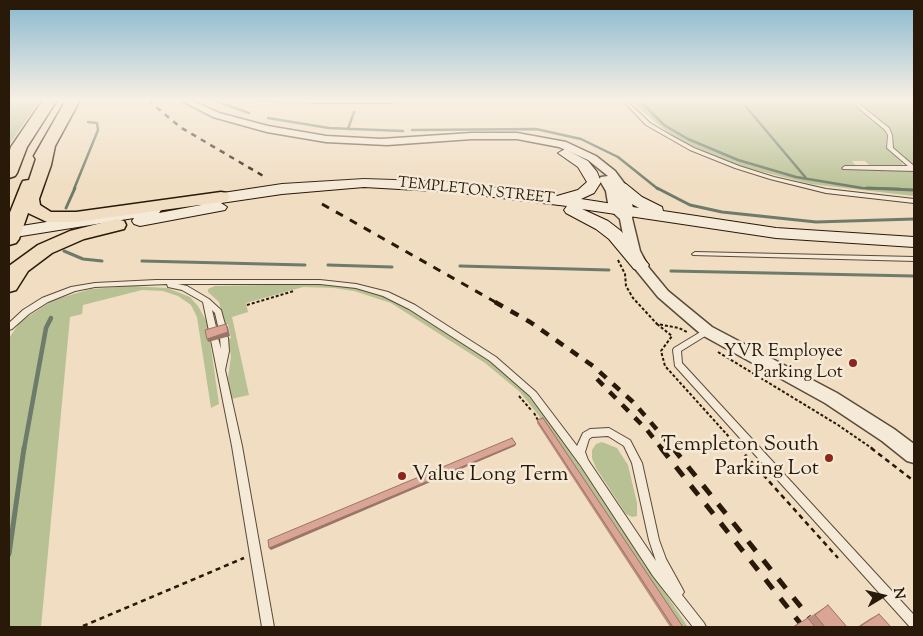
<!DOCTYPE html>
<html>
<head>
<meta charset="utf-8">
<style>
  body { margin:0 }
  #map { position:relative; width:923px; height:636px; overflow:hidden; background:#f0ddc2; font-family:"Sorts Mill Goudy",serif }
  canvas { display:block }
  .frame { position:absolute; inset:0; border:10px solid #291909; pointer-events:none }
  .north { position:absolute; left:858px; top:571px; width:50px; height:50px; -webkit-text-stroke:4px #f5e9d7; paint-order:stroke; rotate:81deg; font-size:14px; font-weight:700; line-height:20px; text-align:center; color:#291909 }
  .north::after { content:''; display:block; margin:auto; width:18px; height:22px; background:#291909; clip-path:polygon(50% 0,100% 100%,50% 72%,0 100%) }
</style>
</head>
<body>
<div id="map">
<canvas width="923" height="636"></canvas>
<div class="frame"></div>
<div class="north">N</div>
</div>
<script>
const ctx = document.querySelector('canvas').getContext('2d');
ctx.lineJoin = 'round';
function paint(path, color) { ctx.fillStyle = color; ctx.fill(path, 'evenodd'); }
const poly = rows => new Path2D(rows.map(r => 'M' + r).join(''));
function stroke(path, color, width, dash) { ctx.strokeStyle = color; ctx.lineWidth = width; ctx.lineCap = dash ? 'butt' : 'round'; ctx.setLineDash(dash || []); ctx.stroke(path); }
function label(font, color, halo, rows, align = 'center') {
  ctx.font = font + ' "Sorts Mill Goudy",serif'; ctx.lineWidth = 5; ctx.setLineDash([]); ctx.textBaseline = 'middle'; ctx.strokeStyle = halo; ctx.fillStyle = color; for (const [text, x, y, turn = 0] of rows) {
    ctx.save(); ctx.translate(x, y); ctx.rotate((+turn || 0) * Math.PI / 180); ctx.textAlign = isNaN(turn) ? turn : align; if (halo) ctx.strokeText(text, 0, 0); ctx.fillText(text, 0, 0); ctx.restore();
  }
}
paint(poly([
  [9,100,40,100,9,145],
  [644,100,832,101,851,103,883,128,887,136,886,146,903,164,900,166,871,167,865,161,852,161,856,166,840,167,843,169,914,171,914,196,811,184,731,164,672,136,632,102],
  [857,100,914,101,914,166,893,148,893,136,889,129,857,103],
  [315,284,356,288,385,296,411,310,488,360,523,389,548,419,688,627,680,627,543,421,520,392,485,363,391,303,354,291,334,288,303,287,246,303,248,312,232,317,249,395,231,399,228,378,231,356,228,339,231,338,228,324,225,325,219,302,208,292,208,289,215,286],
  [132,286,167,288,190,297,198,306,209,326,208,342,210,341,219,404,211,408,197,317,191,305,178,296,163,291,142,290,83,305,82,314,70,317,41,627,9,627,9,338,20,322,53,300,91,289],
  [602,442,617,448,628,465,637,503,637,516,632,517,626,514,596,468,592,458,592,450,596,444]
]), '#b8c194');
stroke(poly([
  [213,100,249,113],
  [640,101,664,125,688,139,738,160,796,177,862,188,899,189],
  [742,102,806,178],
  [268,118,329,128,403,131],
  [348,129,354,112],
  [412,130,536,129,581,139,618,157,658,189],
  [74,189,98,130,97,123,88,122]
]), '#6d7b6b', 2.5);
stroke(poly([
  [657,188,690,205,722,212,816,222,914,219],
  [867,188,914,190],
  [66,208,75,188],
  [64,251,83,259,102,261],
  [142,261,305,265],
  [328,265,392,267],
  [460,266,609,270],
  [671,271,914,276]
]), '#6d7b6b', 3);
stroke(poly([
  [24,449,46,328,51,318]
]), '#6d7b6b', 4.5);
stroke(poly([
  [9,554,24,448]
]), '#6d7b6b', 5);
const lane = poly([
  [258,100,321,101,399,100,392,103,318,103,260,101,258,100],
  [622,100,626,100,650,123,672,136,694,148,739,166,774,177,826,189,914,199,914,203,826,193,770,179,735,168,690,150,646,125,622,100],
  [849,100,854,100,889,128,892,135,893,148,914,166,914,171,843,169,842,168,845,166,908,166,887,148,888,135,885,130,849,100],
  [910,100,914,100,914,101,910,101,910,100],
  [695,252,914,257,914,261,693,255,692,254,695,252],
  [156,280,320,280,356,284,388,292,415,305,496,357,536,392,577,446,583,433,590,429,609,428,630,440,642,463,659,540,666,559,682,588,684,592,682,595,704,623,706,627,693,627,653,576,581,466,530,396,490,361,409,309,383,296,356,288,320,284,178,284,187,286,209,299,221,310,226,328,225,330,219,330,215,313,212,310,217,331,216,333,213,334,210,333,209,331,203,302,182,290,168,287,167,284,95,287,75,291,48,302,29,314,12,329,9,330,9,323,23,310,42,298,71,287,95,283,156,280],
  [608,436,624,446,632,463,649,540,656,561,588,460,585,452,589,439,592,437,608,436],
  [707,328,710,329,711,331,710,333,681,351,682,363,914,615,914,627,910,627,675,366,673,350,674,348,707,328],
  [224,335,227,336,228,338,229,351,225,370,242,446,274,627,262,627,232,446,211,340,212,338,215,337,218,338,221,349,220,338,221,336,224,335]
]);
const street = poly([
  [180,100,191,100,219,113,268,126,326,136,381,139,472,133,517,133,566,142,596,156,615,171,627,187,634,211,632,218,640,251,649,268,668,291,712,327,837,393,894,429,914,444,914,463,907,461,882,441,825,403,702,335,658,297,636,270,626,251,620,219,609,209,606,191,599,179,601,177,608,176,588,160,559,147,517,139,472,139,387,145,326,142,267,132,213,117,180,100]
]);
const secondary = poly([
  [565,149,588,161,597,172,601,182,594,193,581,199,639,208,630,203,616,190,613,187,616,184,621,182,626,184,642,197,662,207,663,211,776,228,914,237,914,247,776,238,582,209,608,221,621,231,649,265,646,269,640,271,634,269,609,239,596,229,566,213,564,210,567,206,453,192,364,187,282,194,221,203,227,207,225,210,140,226,134,224,132,221,134,218,9,238,9,228,153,205,159,207,161,210,159,213,201,205,195,201,197,198,203,196,282,184,364,179,453,182,557,196,578,190,587,182,578,167,558,153,565,149]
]);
const primary = poly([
  [43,100,57,100,27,147,17,173,15,176,9,178,9,153,11,147,43,100],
  [66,100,80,100,55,146,51,165,39,199,40,205,51,212,76,212,221,192,227,193,230,197,227,201,221,202,76,222,47,222,28,213,19,239,16,243,9,245,9,215,21,185,23,181,29,180,36,159,34,156,66,100],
  [117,219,124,221,126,225,124,229,84,239,52,253,28,271,16,290,9,292,9,266,38,245,70,231,117,219]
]);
stroke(lane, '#5b4a37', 2);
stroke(street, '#5b4a37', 3);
stroke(secondary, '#291909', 2);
stroke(primary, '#291909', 3);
stroke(poly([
  [618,260,625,274,626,286,633,298,657,324,679,328,687,332],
  [247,305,294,291],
  [657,324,672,336,661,351,665,366,740,449],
  [718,352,838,425,873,449],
  [519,396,531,410],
  [534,413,539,422]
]), '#291909', 2, [3, 2]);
stroke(poly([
  [739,448,838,558],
  [871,448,914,481],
  [83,626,244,558]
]), '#291909', 2.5, [5, 4]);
paint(lane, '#f5e9d7');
paint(street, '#f5e9d7');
paint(secondary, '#f5e9d7');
paint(primary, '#f0ddc2');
stroke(poly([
  [148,100,180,127,265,177]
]), '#291909', 2.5, [5.5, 5.5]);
stroke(poly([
  [322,204,497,303]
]), '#291909', 3, [8, 8]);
stroke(poly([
  [495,302,530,322,593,366,633,402,674,449],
  [597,379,647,430,662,449]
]), '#291909', 4.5, [9, 9]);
stroke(poly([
  [661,448,800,623],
  [673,448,809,617]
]), '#291909', 5, [12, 12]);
paint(poly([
  [537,420,683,627,670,627,537,423],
  [828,605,847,627,793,627,808,618],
  [879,614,891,627,857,627,871,618]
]), '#bc8e80');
paint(poly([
  [226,324,228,327,230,336,208,342,207,339],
  [516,444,515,446,271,550,269,548]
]), '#997468');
const building = poly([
  [226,324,228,332,207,339,205,330,226,324],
  [543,418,683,627,673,627,537,420,543,418],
  [512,438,516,444,269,548,268,540,512,438],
  [828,605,847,627,825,627,815,615,828,605],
  [879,614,891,627,859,627,879,614],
  [808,618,815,627,793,627,808,618]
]);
paint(building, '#dba595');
stroke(building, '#997468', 1);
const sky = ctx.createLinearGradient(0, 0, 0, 189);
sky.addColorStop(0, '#89b8d0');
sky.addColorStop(0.53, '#f8f0e4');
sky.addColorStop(1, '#f8f0e400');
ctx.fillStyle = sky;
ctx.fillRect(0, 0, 923, 189);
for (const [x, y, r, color] of [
  [853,363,5,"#8f2418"],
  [829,458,5,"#8f2418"],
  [402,476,5,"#8f2418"]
]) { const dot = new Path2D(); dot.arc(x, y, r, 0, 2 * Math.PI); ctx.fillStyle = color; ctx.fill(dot); stroke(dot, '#f5e9d7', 2); }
label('15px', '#291909', '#f5e9d7', [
  ["TEMPLETON STREET",476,192,6]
]);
label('18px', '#291909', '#f5e9d7', [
  ["YVR Employee",843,353],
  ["Parking Lot",843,374]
], 'right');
label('21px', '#291909', '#f5e9d7', [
  ["Templeton South",819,446],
  ["Parking Lot",819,470],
  ["Value Long Term",412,476,"left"]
], 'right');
</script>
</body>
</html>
